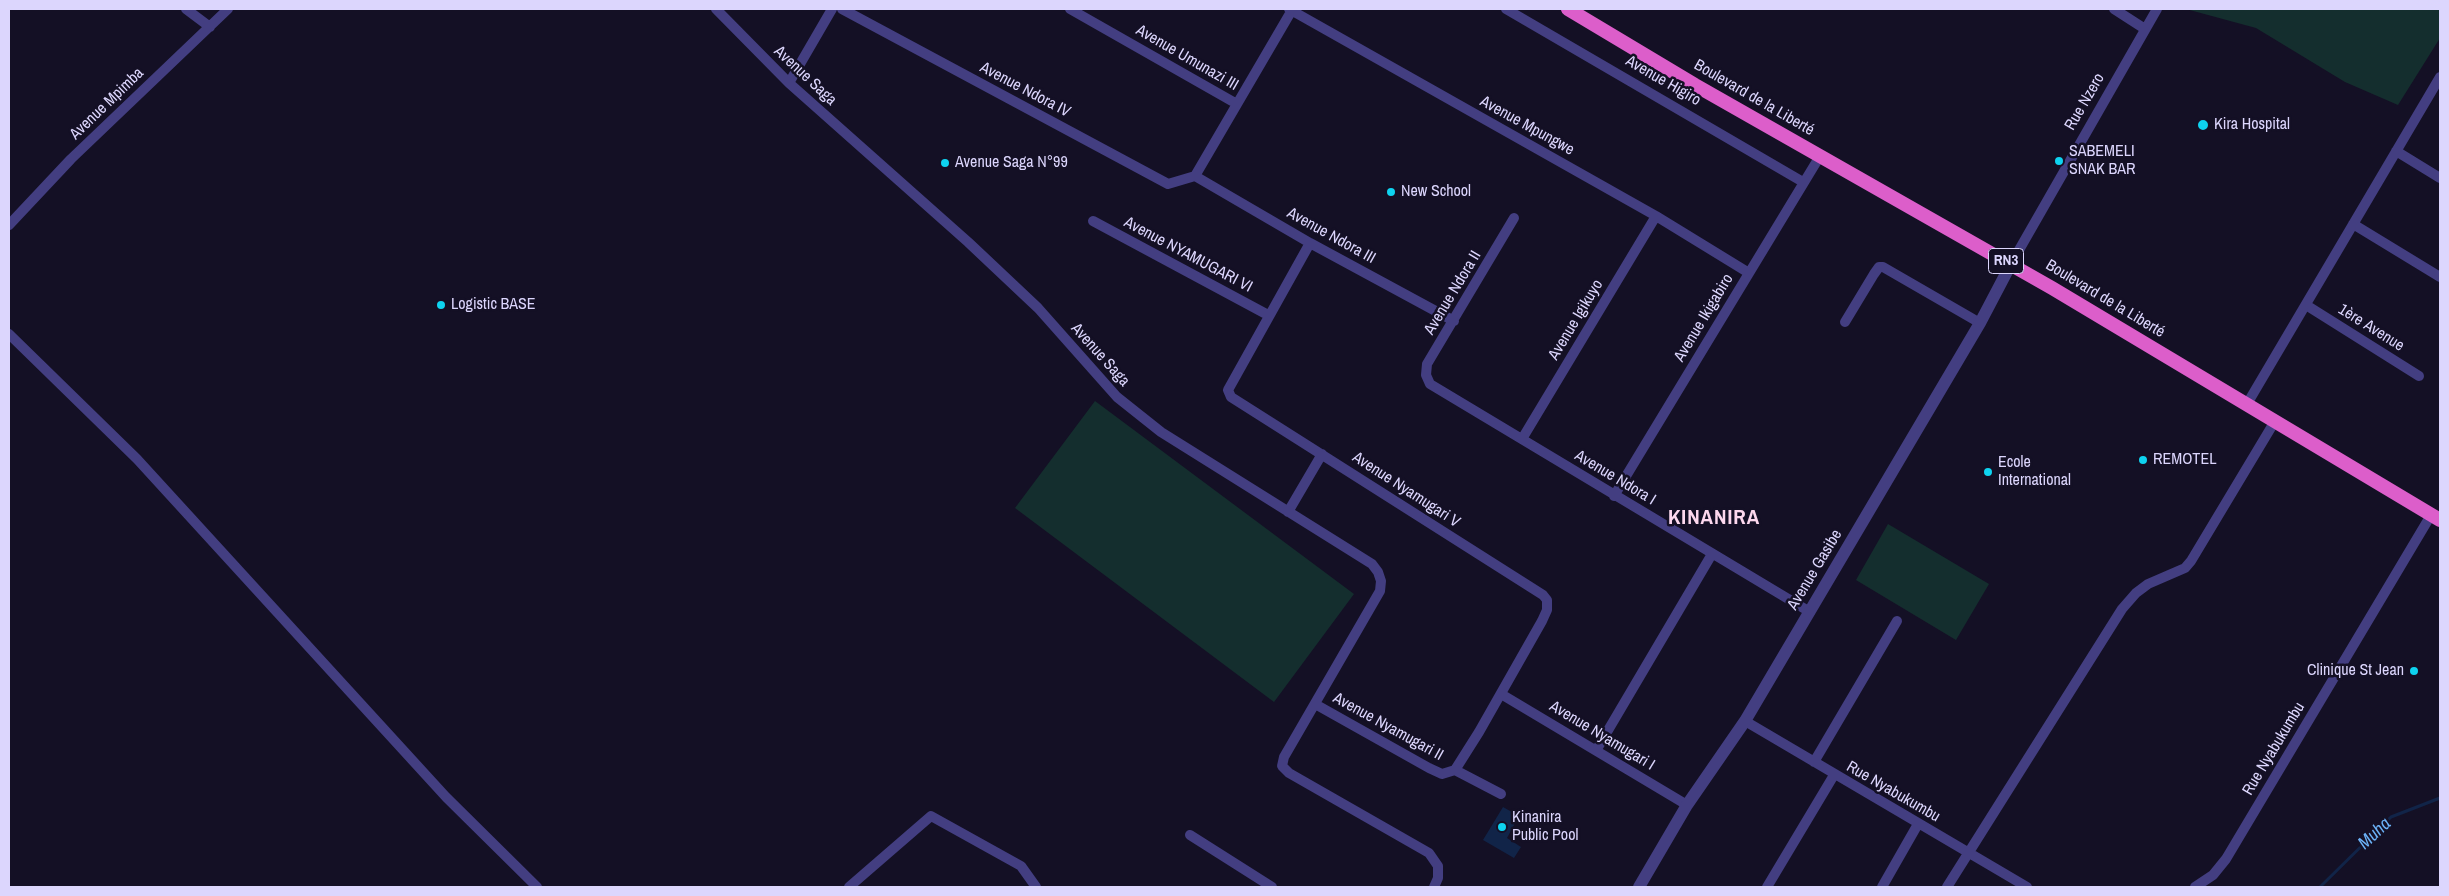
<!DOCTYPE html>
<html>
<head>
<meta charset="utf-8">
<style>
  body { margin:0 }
  #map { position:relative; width:2449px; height:896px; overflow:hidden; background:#141025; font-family:"Archivo Narrow",sans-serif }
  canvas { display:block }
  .frame { position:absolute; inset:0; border:10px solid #dcd6fd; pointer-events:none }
</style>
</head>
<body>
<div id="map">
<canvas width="2449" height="896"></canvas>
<div class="frame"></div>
</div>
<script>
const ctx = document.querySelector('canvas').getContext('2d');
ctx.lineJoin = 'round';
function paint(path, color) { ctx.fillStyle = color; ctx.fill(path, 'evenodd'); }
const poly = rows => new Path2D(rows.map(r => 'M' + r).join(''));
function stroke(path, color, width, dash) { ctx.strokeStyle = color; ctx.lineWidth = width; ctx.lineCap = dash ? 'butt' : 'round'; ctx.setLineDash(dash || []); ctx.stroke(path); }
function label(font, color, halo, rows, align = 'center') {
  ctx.font = font + ' "Archivo Narrow",sans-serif'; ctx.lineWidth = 5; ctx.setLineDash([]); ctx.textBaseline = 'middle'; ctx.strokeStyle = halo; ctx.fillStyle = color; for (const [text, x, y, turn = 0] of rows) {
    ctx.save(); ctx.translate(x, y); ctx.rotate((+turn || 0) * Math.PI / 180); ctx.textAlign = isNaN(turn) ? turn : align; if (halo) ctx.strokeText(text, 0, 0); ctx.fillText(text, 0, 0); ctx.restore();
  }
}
paint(poly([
  [2186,9,2440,9,2440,38,2398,105,2345,82,2256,28],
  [1095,401,1354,594,1274,702,1015,508],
  [1888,524,1989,584,1956,640,1856,580]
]), '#142e2e');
paint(poly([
  [1503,807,1519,816,1507,838,1521,847,1514,858,1483,840]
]), '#112448');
stroke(poly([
  [2320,887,2391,817,2440,798]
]), '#112448', 3);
stroke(poly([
  [186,9,210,27],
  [716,9,789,83,968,242,1038,308,1117,397,1161,432,1372,564,1378,572,1381,581,1380,591,1284,757,1282,766,1289,773,1429,853,1438,866,1438,878,1434,887],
  [842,9,1168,184,1195,176],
  [1070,9,1237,104],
  [1289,9,1656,216,1749,273],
  [1506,9,1803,182],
  [2114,9,2145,29],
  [789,83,832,9],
  [2396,151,2440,178],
  [1195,176,1310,243,1454,321],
  [1195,176,1292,10],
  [1514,218,1427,364,1426,375,1430,384,1810,612],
  [1093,221,1268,315],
  [2353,224,2440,277],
  [9,225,71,159,228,9],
  [1310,243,1228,390,1231,397,1543,595,1547,600,1547,610,1542,621,1479,732,1455,770],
  [2011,264,2157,9],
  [2306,305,2419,376],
  [1845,322,1874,274,1879,267,1883,267,1980,323],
  [9,334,137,459,446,797,537,887],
  [2247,404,2440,77],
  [1522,439,1656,216],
  [1614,496,1820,156],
  [1288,512,1322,454],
  [1501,694,1687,805],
  [1315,704,1429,768,1442,774,1455,770,1501,794],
  [1745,721,2027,887],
  [1597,749,1712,554],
  [1814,762,1897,621],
  [1190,835,1272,887],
  [849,887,931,816,1021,866,1036,887],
  [1767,887,1834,775],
  [1882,887,1918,824],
  [1947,887,2122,609,2136,593,2148,584,2185,568,2191,561,2275,421],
  [2195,887,2213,875,2226,859,2431,515]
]), '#433e81', 10);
stroke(poly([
  [1639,887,1687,805,1745,721,1980,323,2011,264]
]), '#433e81', 12);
stroke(poly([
  [1568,9,1695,85,2052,288,2440,520]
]), '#dc5eca', 14);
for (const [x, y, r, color] of [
  [2203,125,6,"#0ed3f0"],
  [2059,161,5,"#0ed3f0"],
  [945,163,5,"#0ed3f0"],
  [1391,192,5,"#0ed3f0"],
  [441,305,5,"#0ed3f0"],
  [2143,460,5,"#0ed3f0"],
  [1988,472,5,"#0ed3f0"],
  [2414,671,5,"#0ed3f0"],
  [1502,827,5,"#0ed3f0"]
]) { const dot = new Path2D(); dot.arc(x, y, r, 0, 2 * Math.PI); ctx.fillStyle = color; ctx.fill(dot); stroke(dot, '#141025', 2); }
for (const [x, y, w] of [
  [2006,261,35]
]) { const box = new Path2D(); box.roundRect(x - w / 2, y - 12.5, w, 25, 4); ctx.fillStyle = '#141025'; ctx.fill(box); stroke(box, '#dcd6fd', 1); }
label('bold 15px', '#dcd6fd', null, [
  ["RN3",2006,261]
]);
label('16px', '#dcd6fd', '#141025', [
  ["Avenue Umunazi III",1187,58,30],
  ["Avenue Saga",805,76,43],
  ["Avenue Higiro",1663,81,30],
  ["Avenue Ndora IV",1025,90,28],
  ["Boulevard de la Liberté",1754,98,30],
  ["Rue Nzero",2085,102,-60],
  ["Avenue Mpimba",107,104,-44],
  ["Avenue Mpungwe",1527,126,29],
  ["Avenue Ndora III",1331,236,29],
  ["Avenue NYAMUGARI VI",1188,255,28],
  ["Avenue Ndora II",1453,293,-59],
  ["Boulevard de la Liberté",2105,299,31],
  ["Avenue Ikigabiro",1704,318,-59],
  ["Avenue Igikuyo",1576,320,-59],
  ["1ère Avenue",2371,328,32],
  ["Avenue Saga",1100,355,48],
  ["Avenue Ndora I",1615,478,31],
  ["Avenue Nyamugari V",1406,490,33],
  ["Avenue Gasibe",1815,570,-59],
  ["Avenue Nyamugari II",1388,727,29],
  ["Avenue Nyamugari I",1602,736,31],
  ["Rue Nyabukumbu",2274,749,-59],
  ["Rue Nyabukumbu",1893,792,30]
]);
label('16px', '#dcd6fd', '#141025', [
  ["Kira Hospital",2214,125],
  ["SABEMELI",2069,152],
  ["SNAK BAR",2069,170],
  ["Avenue Saga N°99",955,163],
  ["New School",1401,192],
  ["Logistic BASE",451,305],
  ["REMOTEL",2153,460],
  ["Ecole",1998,463],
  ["International",1998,481],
  ["Clinique St Jean",2404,671,"right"],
  ["Kinanira",1512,818],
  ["Public Pool",1512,836]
], 'left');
label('italic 18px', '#6bb1f6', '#141025', [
  ["Muha",2375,834,-43]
]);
ctx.letterSpacing = '1px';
label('bold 21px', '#fdd8ee', '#141025', [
  ["KINANIRA",1714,518]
]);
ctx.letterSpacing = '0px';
</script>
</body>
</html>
